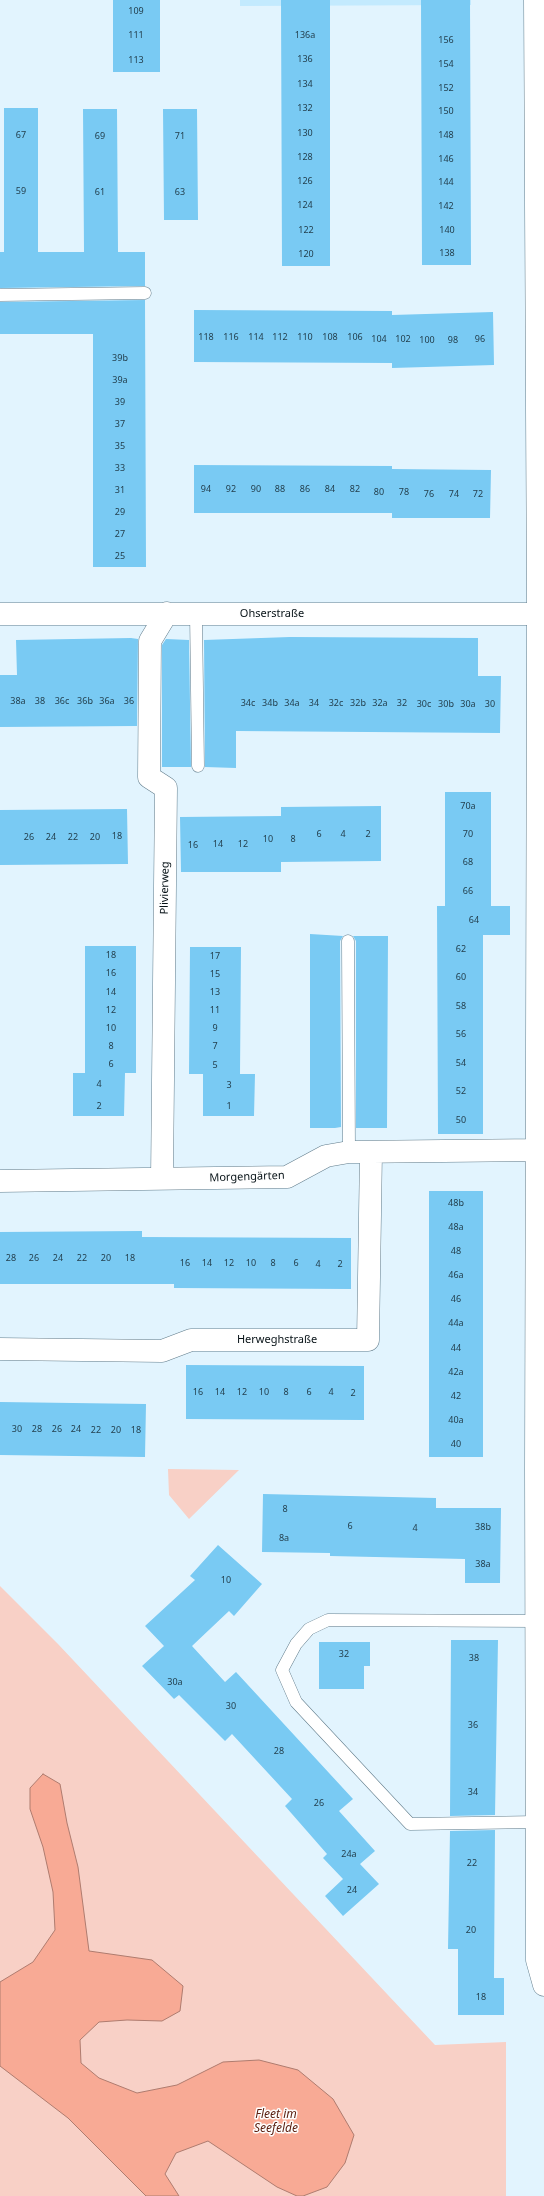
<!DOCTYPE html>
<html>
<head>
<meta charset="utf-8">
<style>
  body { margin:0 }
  canvas { display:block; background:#e2f4fe }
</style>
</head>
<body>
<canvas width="544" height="2196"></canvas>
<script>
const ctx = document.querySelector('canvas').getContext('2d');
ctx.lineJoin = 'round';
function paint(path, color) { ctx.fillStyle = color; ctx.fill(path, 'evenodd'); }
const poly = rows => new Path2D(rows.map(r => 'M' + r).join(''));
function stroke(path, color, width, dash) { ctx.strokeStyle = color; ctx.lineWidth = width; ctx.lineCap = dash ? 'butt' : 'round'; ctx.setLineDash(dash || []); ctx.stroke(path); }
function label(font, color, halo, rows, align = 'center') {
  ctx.font = font + ' "Noto Sans",sans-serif'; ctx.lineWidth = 3; ctx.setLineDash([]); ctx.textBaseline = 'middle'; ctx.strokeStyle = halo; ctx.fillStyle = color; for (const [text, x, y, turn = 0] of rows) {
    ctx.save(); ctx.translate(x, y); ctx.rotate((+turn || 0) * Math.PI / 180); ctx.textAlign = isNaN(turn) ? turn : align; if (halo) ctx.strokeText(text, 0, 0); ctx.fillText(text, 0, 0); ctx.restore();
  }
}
paint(poly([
  [240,0,471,0,471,5,240,6]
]), '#c3eafe');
paint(poly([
  [168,1469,239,1470,189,1519,169,1495],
  [0,1586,58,1644,435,2045,506,2042,506,2196,0,2196]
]), '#f8d0c6');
const water = poly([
  [43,1774,60,1784,67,1823,78,1867,89,1951,152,1960,183,1986,180,2011,162,2021,127,2020,99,2022,80,2040,81,2063,99,2078,137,2093,177,2085,223,2062,259,2060,298,2070,333,2099,354,2135,345,2163,327,2187,303,2196,297,2196,277,2187,208,2141,176,2153,165,2174,179,2196,146,2196,68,2118,0,2066,0,1982,33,1962,55,1930,53,1892,43,1847,30,1809,30,1788,43,1774]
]);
paint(water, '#f8aa95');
stroke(water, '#af7c6f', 1);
paint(poly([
  [113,0,160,0,160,72,113,72],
  [281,0,330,0,330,266,282,266],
  [421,0,470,0,471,265,422,265],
  [4,108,38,108,38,252,84,252,83,109,117,109,118,252,145,252,145,286,0,288,0,252,4,252],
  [163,109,197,109,198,220,164,220],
  [145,300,146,567,93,567,93,334,0,334,0,302],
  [194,310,392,311,392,315,493,312,494,365,392,368,392,363,194,362],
  [194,465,392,466,392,469,491,470,490,518,392,518,392,513,194,513],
  [290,637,478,638,478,676,501,676,500,733,236,731,236,768,205,767,204,640],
  [131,638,138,639,137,726,0,727,0,675,17,675,16,640],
  [166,639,189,640,191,767,162,767,162,645],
  [445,792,491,792,491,906,510,906,510,935,483,935,483,1134,438,1134,437,906,445,906],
  [381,806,381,861,281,862,281,872,181,872,180,817,281,816,281,807],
  [127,809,128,864,0,865,0,810],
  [310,934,343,936,340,941,341,1127,335,1128,310,1128],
  [353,936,388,936,387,1128,356,1128,356,941],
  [85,946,136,946,136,1073,125,1073,124,1116,73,1116,73,1073,85,1073],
  [190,947,241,947,240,1074,255,1074,254,1116,203,1116,203,1074,189,1074],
  [429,1191,483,1191,483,1457,429,1457],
  [142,1231,142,1237,351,1238,351,1289,174,1288,174,1284,0,1284,0,1232],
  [186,1365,364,1366,364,1420,186,1419],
  [0,1402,146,1404,145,1457,0,1455],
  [263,1494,436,1498,436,1508,501,1508,500,1583,465,1583,465,1559,330,1556,330,1553,262,1552],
  [218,1545,262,1584,234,1616,229,1611,192,1646,225,1682,236,1672,353,1799,339,1811,375,1851,360,1864,379,1884,343,1916,325,1896,343,1879,323,1858,327,1854,285,1806,292,1799,232,1734,225,1741,179,1695,174,1699,142,1666,164,1646,145,1626,195,1580,190,1576],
  [451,1640,498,1640,495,1815,450,1816],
  [319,1642,370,1642,370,1666,364,1666,364,1689,319,1689],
  [495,1830,494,1978,504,1978,504,2015,458,2015,458,1949,448,1949,450,1831]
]), '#79caf3');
const lane = poly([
  [0,295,145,293],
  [196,614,198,766],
  [348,941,349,1152],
  [536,1621,328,1620,309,1629,296,1644,282,1670,296,1702,410,1824,537,1822]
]);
const street = poly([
  [535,0,538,614,536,1467,537,1960,544,1985],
  [0,614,544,614],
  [162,1178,166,788,149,777,150,641,167,613],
  [0,1181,287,1177,326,1156,349,1152,538,1150],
  [0,1349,162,1351,191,1340,368,1340,371,1152]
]);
stroke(lane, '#617c8b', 13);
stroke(street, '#617c8b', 23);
stroke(lane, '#fff', 12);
stroke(street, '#fff', 22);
label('9px', '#233f4d', null, [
  ["109",136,11],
  ["111",136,35],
  ["136a",305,35],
  ["156",446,40],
  ["136",305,59],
  ["113",136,60],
  ["154",446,64],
  ["134",305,84],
  ["152",446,88],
  ["132",305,108],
  ["150",446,111],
  ["130",305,133],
  ["67",21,135],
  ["148",446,135],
  ["69",100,136],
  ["71",180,136],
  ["128",305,157],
  ["146",446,159],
  ["126",305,181],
  ["144",446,182],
  ["59",21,191],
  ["61",100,192],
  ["63",180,192],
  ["124",305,205],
  ["142",446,206],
  ["122",306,230],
  ["140",447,230],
  ["138",447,253],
  ["120",306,254],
  ["118",206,337],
  ["116",231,337],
  ["114",256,337],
  ["112",280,337],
  ["110",305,337],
  ["108",330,337],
  ["106",355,337],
  ["104",379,339],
  ["102",403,339],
  ["96",480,339],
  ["100",427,340],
  ["98",453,340],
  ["39b",120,358],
  ["39a",120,380],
  ["39",120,402],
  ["37",120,424],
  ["35",120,446],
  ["33",120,468],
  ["94",206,489],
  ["92",231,489],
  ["90",256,489],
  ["88",280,489],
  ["86",305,489],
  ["84",330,489],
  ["82",355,489],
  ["31",120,490],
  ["80",379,492],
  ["78",404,492],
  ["76",429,494],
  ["74",454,494],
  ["72",478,494],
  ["29",120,512],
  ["27",120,534],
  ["25",120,556],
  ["38a",18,701],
  ["38",40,701],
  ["36c",62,701],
  ["36b",85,701],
  ["36a",107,701],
  ["36",129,701],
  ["34c",248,703],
  ["34b",270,703],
  ["34a",292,703],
  ["34",314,703],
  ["32c",336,703],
  ["32b",358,703],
  ["32a",380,703],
  ["32",402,703],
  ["30c",424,704],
  ["30b",446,704],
  ["30a",468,704],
  ["30",490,704],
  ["70a",468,806],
  ["6",319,834],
  ["4",343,834],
  ["2",368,834],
  ["70",468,834],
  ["18",117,836],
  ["26",29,837],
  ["24",51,837],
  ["22",73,837],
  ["20",95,837],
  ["10",268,839],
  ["8",293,839],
  ["14",218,844],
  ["12",243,844],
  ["16",193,845],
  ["68",468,862],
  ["66",468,891],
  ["64",474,920],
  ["62",461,949],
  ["18",111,955],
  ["17",215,956],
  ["16",111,973],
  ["15",215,974],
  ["60",461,977],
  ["14",111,992],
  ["13",215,992],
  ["58",461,1006],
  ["12",111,1010],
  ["11",215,1010],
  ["10",111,1028],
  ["9",215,1028],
  ["56",461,1034],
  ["8",111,1046],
  ["7",215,1046],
  ["54",461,1063],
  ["6",111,1064],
  ["5",215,1065],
  ["4",99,1084],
  ["3",229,1085],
  ["52",461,1091],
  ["2",99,1106],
  ["1",229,1106],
  ["50",461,1120],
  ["48b",456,1203],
  ["48a",456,1227],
  ["48",456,1251],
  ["28",11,1258],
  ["26",34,1258],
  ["24",58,1258],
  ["22",82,1258],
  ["20",106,1258],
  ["18",130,1258],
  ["16",185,1263],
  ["14",207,1263],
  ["12",229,1263],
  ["10",251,1263],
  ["8",273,1263],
  ["6",296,1263],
  ["4",318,1264],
  ["2",340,1264],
  ["46a",456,1275],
  ["46",456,1299],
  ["44a",456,1323],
  ["44",456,1348],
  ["42a",456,1372],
  ["16",198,1392],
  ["14",220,1392],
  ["12",242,1392],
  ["10",264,1392],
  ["8",286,1392],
  ["6",309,1392],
  ["4",331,1392],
  ["2",353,1393],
  ["42",456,1396],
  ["40a",456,1420],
  ["30",17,1429],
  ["28",37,1429],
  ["26",57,1429],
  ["24",76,1429],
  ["22",96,1430],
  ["20",116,1430],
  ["18",136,1430],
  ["40",456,1444],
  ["8",285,1509],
  ["6",350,1526],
  ["38b",483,1527],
  ["4",415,1528],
  ["8a",284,1538],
  ["38a",483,1564],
  ["10",226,1580],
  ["32",344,1654],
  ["38",474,1658],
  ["30a",175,1682],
  ["30",231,1706],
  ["36",473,1725],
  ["28",279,1751],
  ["34",473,1792],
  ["26",319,1803],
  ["24a",349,1854],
  ["22",472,1863],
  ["24",352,1890],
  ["20",471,1930],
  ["18",481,1997]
]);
label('11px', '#061116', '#fefefe', [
  ["Ohserstraße",272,614],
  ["Plivierweg",165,888,-89],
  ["Morgengärten",247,1177,-2],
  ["Herweghstraße",277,1340]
]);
label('italic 12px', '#5c2011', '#fefefe', [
  ["Fleet im",276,2115],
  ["Seefelde",276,2129]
]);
</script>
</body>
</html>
